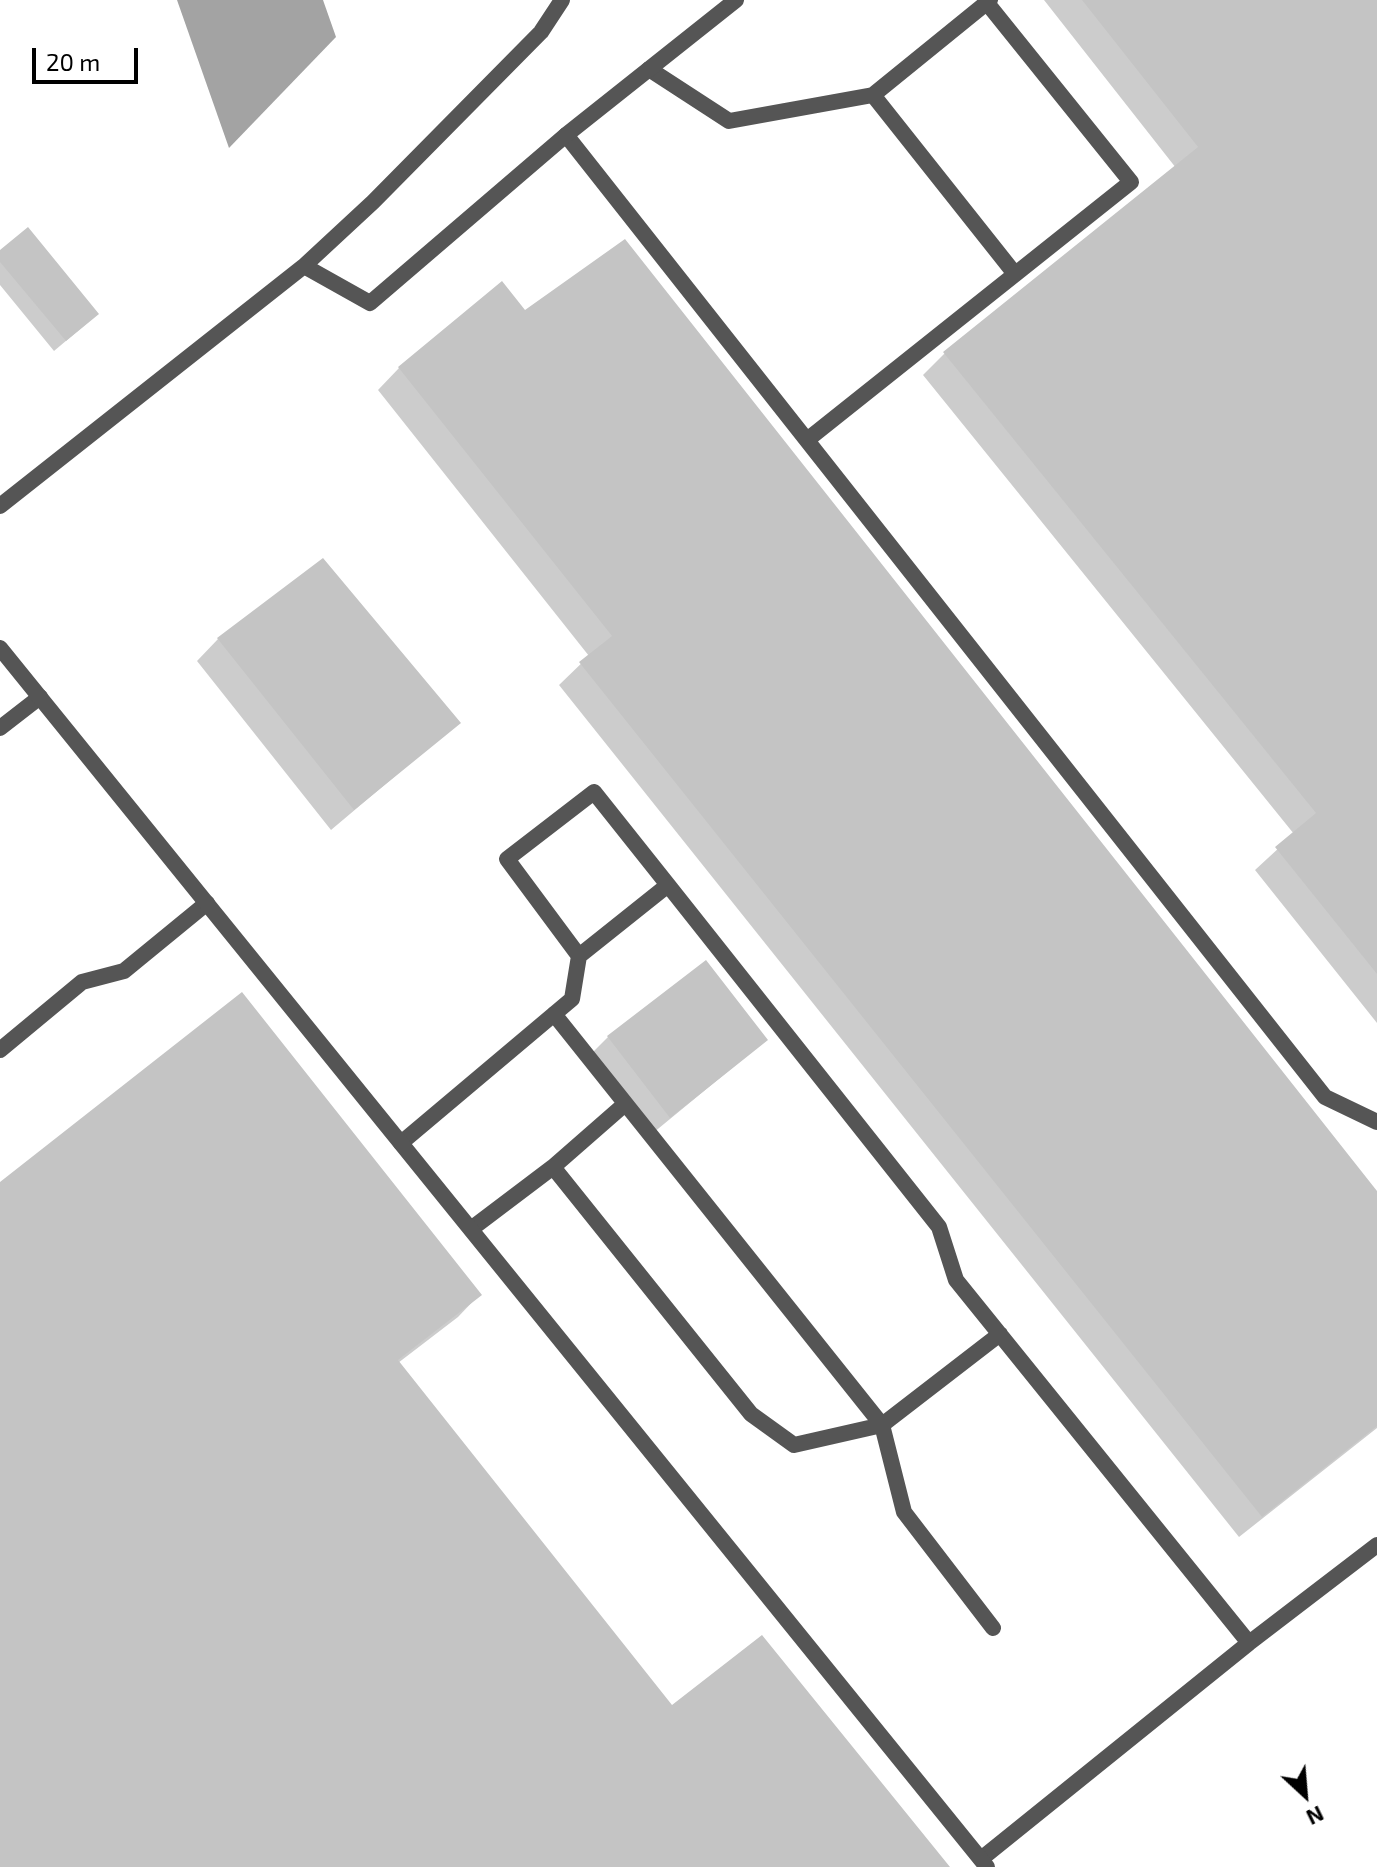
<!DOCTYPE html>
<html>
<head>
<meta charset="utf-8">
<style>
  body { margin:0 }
  #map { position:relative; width:1377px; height:1867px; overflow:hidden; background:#fff; font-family:"Exo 2",sans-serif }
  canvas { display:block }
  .north { position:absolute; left:1265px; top:1755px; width:80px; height:80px; -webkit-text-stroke:6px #fff; paint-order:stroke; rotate:154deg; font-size:22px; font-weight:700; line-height:32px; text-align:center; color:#000 }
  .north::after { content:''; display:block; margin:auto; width:28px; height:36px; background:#000; clip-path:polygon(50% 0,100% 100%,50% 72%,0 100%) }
  .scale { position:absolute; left:32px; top:48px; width:106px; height:36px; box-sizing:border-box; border:4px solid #000; border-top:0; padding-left:10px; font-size:24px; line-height:28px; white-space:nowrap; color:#000; -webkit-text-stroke:6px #fff; paint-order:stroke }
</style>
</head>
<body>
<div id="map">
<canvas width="1377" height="1867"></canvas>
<div class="north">N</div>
<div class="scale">20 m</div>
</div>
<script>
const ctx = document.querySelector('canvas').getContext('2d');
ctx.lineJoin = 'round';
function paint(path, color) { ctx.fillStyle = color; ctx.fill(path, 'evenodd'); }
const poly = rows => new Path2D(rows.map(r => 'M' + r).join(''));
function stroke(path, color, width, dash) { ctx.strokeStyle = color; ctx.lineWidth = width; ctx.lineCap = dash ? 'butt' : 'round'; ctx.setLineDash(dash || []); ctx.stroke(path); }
paint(poly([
  [177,0,323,0,336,37,229,148]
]), '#a3a3a3');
paint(poly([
  [1044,0,1377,0,1377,1023,1255,870,1294,834,923,375,944,354,1176,168],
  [0,253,86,324,54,351,0,285],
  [525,312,1377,1194,1377,1428,1239,1537,559,685,589,656,378,390,399,368],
  [218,639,458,723,331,830,197,661],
  [608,1037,766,1040,653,1133,592,1053],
  [0,1185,479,1295,458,1317,398,1363,672,1708,947,1867,0,1867]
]), '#0003');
paint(poly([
  [1082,0,1377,0,1377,974,1275,847,1316,813,943,352,1198,147],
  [28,227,99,314,66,341,0,262,0,250],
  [625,239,1377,1191,1377,1426,1262,1517,579,662,612,636,398,367,502,281,525,310],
  [323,558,461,723,354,810,217,638],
  [706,960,768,1040,670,1118,607,1036],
  [242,992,482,1295,398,1360,672,1705,762,1635,950,1867,0,1867,0,1182]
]), '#c4c4c4');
stroke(poly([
  [649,69,729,121,873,95,990,0],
  [873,95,1015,274],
  [566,135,1325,1097,1377,1122],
  [807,440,1131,182,987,3],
  [0,728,40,697],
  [668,885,939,1227,956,1280,1249,1643,981,1859],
  [0,1050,82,982,124,971,207,903],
  [401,1143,572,999,579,956,507,859,594,792,668,885,579,956],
  [553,1167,751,1414,794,1445,882,1425,554,1014],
  [471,1229,553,1167,625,1104],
  [993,1628,904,1512,882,1425,1000,1334],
  [1249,1643,1377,1545]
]), '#555', 16);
stroke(poly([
  [304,266,370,303,566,135,736,0],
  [0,506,304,266,373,202,541,32,562,0],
  [0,648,987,1867]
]), '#555', 16);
</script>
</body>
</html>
